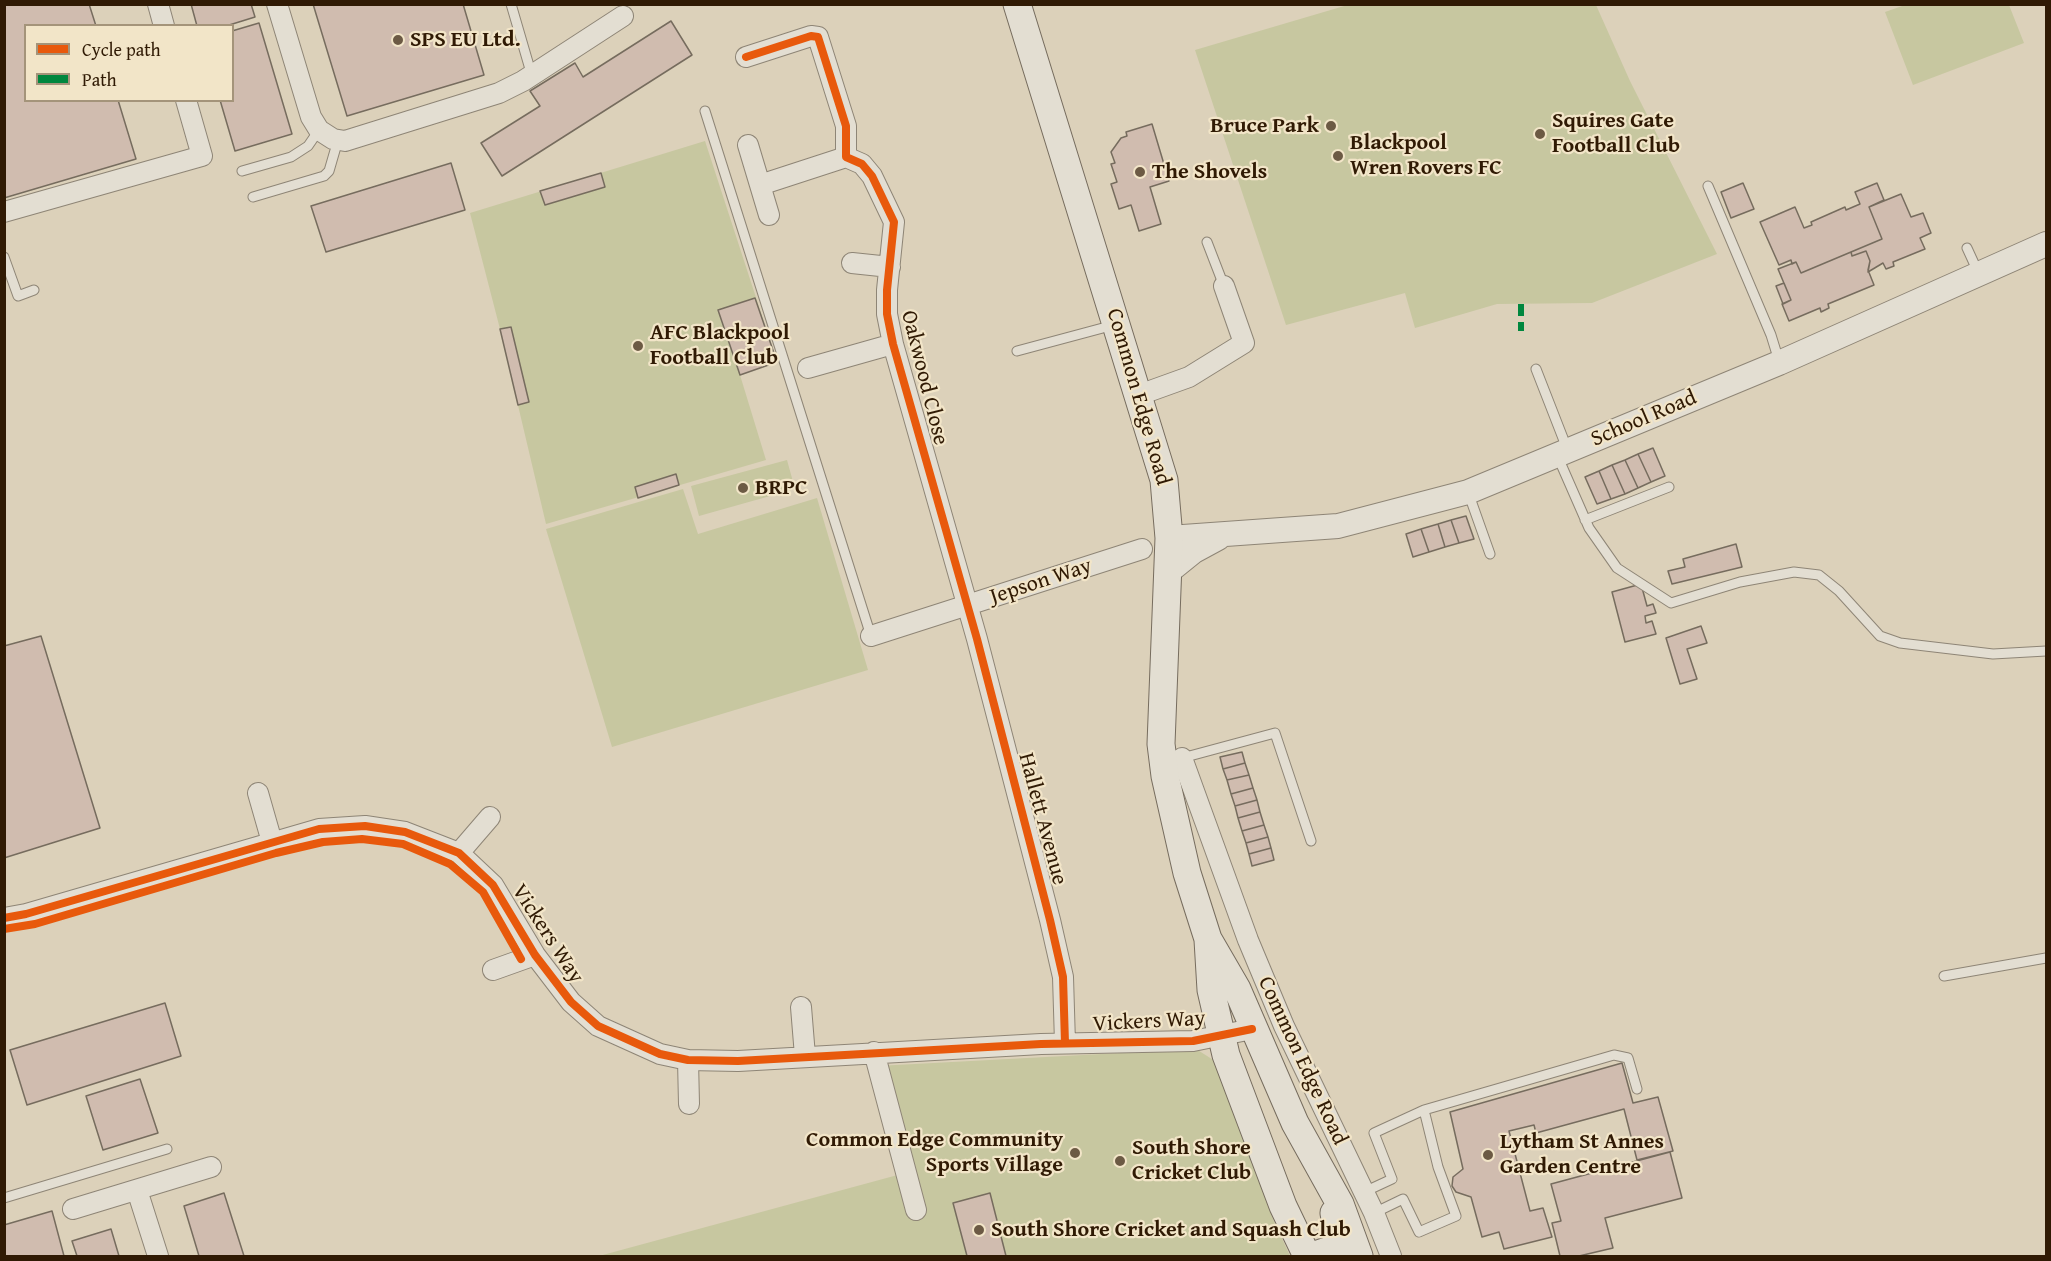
<!DOCTYPE html>
<html>
<head>
<meta charset="utf-8">
<style>
  body { margin:0 }
  #map { position:relative; width:2051px; height:1261px; overflow:hidden; background:#dcd1ba; font-family:"Gentium Book Plus",serif }
  canvas { display:block }
  .frame { position:absolute; inset:0; border:6px solid #301a04; pointer-events:none }
  .legend { position:absolute; left:24px; top:24px; width:210px; height:78px; box-sizing:border-box; background:#f2e5c8; border:2px solid #a4947a; margin:0; padding:8px 10px; list-style:none; font-size:18px; color:#301a04 }
  .legend li { display:flex; align-items:center; gap:12px; height:30px }
  .legend b { width:30px; border:2px solid #a4947a }
</style>
</head>
<body>
<div id="map">
<canvas width="2051" height="1261"></canvas>
<div class="frame"></div>
<ul class="legend">
<li><b style="height:8px;background:#e8590c"></b>Cycle path</li>
<li><b style="height:8px;background:#00873e"></b>Path</li>
</ul>
</div>
<script>
const ctx = document.querySelector('canvas').getContext('2d');
ctx.lineJoin = 'round';
function paint(path, color) { ctx.fillStyle = color; ctx.fill(path, 'evenodd'); }
const poly = rows => new Path2D(rows.map(r => 'M' + r).join(''));
function stroke(path, color, width, dash) { ctx.strokeStyle = color; ctx.lineWidth = width; ctx.lineCap = dash ? 'butt' : 'round'; ctx.setLineDash(dash || []); ctx.stroke(path); }
function label(font, color, halo, rows, align = 'center') {
  ctx.font = font + ' "Gentium Book Plus",serif'; ctx.lineWidth = 4.5; ctx.setLineDash([]); ctx.textBaseline = 'middle'; ctx.strokeStyle = halo; ctx.fillStyle = color; for (const [text, x, y, turn = 0] of rows) {
    ctx.save(); ctx.translate(x, y); ctx.rotate((+turn || 0) * Math.PI / 180); ctx.textAlign = isNaN(turn) ? turn : align; if (halo) ctx.strokeText(text, 0, 0); ctx.fillText(text, 0, 0); ctx.restore();
  }
}
paint(poly([
  [1351,4,1596,5,1630,81,1717,254,1592,303,1497,304,1415,328,1405,293,1286,325,1195,50],
  [1905,5,2009,5,2024,43,1913,85,1885,12],
  [705,141,777,362,740,375,766,460,546,524,500,329,470,213],
  [787,460,795,489,699,516,691,486],
  [683,489,698,534,817,498,868,670,612,747,546,529],
  [1196,1049,1215,1061,1273,1219,1290,1256,599,1256,905,1173,877,1066]
]), '#c7c7a0');
const building = poly([
  [4,4,89,4,96,26,26,26,26,100,118,100,136,159,4,198,4,4],
  [191,4,251,4,255,17,226,26,197,26,191,4],
  [313,4,463,4,484,75,347,116,313,4],
  [671,21,692,55,502,176,481,143,540,106,530,91,575,63,583,77,671,21],
  [259,23,292,134,235,151,220,100,232,100,232,31,259,23],
  [1152,124,1169,181,1150,187,1161,224,1139,231,1131,205,1119,209,1111,184,1117,182,1111,164,1115,163,1111,152,1121,138,1127,136,1126,132,1152,124],
  [451,163,465,210,326,252,311,206,451,163],
  [601,173,605,187,545,205,540,191,601,173],
  [1743,183,1754,209,1731,218,1721,192,1743,183],
  [1877,183,1884,200,1869,207,1882,239,1801,273,1796,262,1792,264,1791,260,1779,265,1760,222,1795,207,1804,228,1812,225,1811,222,1845,207,1846,210,1860,204,1855,192,1877,183],
  [1901,194,1911,217,1923,213,1931,233,1920,238,1925,249,1893,262,1894,266,1886,269,1883,263,1868,272,1870,261,1866,251,1852,256,1851,252,1882,239,1869,207,1901,194],
  [1866,251,1870,261,1868,270,1874,285,1828,304,1829,308,1821,312,1820,308,1789,321,1782,304,1791,300,1778,269,1796,262,1801,273,1851,252,1852,256,1866,251],
  [1784,283,1791,300,1783,304,1776,286,1784,283],
  [755,298,777,362,740,375,718,310,755,298],
  [511,327,529,402,518,405,500,329,511,327],
  [1653,448,1665,476,1651,482,1638,454,1653,448],
  [1638,454,1651,482,1638,488,1625,460,1638,454],
  [1625,460,1638,488,1625,494,1612,465,1625,460],
  [1612,465,1625,494,1611,499,1599,471,1612,465],
  [1599,471,1611,499,1597,504,1585,477,1599,471],
  [676,474,679,485,638,498,635,487,676,474],
  [1466,516,1474,539,1459,543,1451,520,1466,516],
  [1451,520,1459,543,1445,547,1438,524,1451,520],
  [1438,524,1445,547,1429,552,1421,529,1438,524],
  [1421,529,1429,552,1413,557,1406,534,1421,529],
  [1736,544,1742,567,1672,584,1668,571,1685,567,1683,559,1736,544],
  [1641,584,1647,606,1653,604,1656,613,1645,616,1646,623,1652,621,1656,634,1625,642,1612,592,1641,584],
  [1701,626,1707,643,1687,649,1697,679,1680,684,1666,638,1701,626],
  [41,636,100,828,4,858,4,646,41,636],
  [1242,752,1245,763,1223,769,1220,757,1242,752],
  [1245,763,1249,775,1227,780,1223,769,1245,763],
  [1249,775,1253,788,1231,794,1227,780,1249,775],
  [1253,788,1257,800,1235,806,1231,794,1253,788],
  [1257,800,1260,812,1238,818,1235,806,1257,800],
  [1260,812,1264,825,1242,831,1238,818,1260,812],
  [1264,825,1268,837,1246,843,1242,831,1264,825],
  [1268,837,1271,848,1249,854,1246,843,1268,837],
  [1271,848,1274,860,1252,866,1249,854,1271,848],
  [165,1003,181,1056,27,1105,10,1050,165,1003],
  [1622,1063,1633,1103,1658,1097,1673,1151,1637,1160,1624,1109,1536,1133,1534,1125,1509,1131,1530,1211,1543,1208,1552,1237,1504,1249,1499,1232,1482,1237,1471,1197,1456,1192,1452,1186,1453,1177,1463,1169,1450,1112,1622,1063],
  [140,1079,158,1133,103,1150,86,1096,140,1079],
  [1670,1152,1682,1198,1605,1218,1613,1248,1579,1256,1560,1256,1552,1223,1561,1221,1551,1184,1670,1152],
  [224,1193,244,1256,199,1256,184,1206,224,1193],
  [990,1193,1006,1256,967,1256,953,1203,990,1193],
  [52,1211,64,1256,4,1256,4,1225,52,1211],
  [111,1229,119,1256,77,1256,72,1241,111,1229]
]);
paint(building, '#d0bcaf');
stroke(building, '#766c5e', 1.5);
const service = poly([
  [511,4,532,76],
  [705,111,871,636],
  [242,171,291,157,308,146,319,130],
  [1708,186,1771,335,1779,361],
  [253,197,324,176,329,171,338,140],
  [1207,242,1224,286],
  [1967,248,1978,272],
  [4,257,18,296,34,290],
  [1017,351,1114,325],
  [1536,369,1568,451],
  [1557,455,1589,528,1617,568,1671,603,1740,582,1794,572,1819,575,1839,591,1880,636,1900,643,1993,654,2046,651],
  [1468,492,1490,554],
  [1585,520,1669,487],
  [1182,758,1275,733,1311,841],
  [1944,976,2046,958],
  [1364,1192,1392,1179,1374,1133,1424,1110,1614,1055,1628,1058,1637,1089],
  [4,1198,167,1149],
  [1374,1213,1403,1199,1419,1232,1456,1216,1438,1167,1424,1110]
]);
const minor = poly([
  [158,4,164,26],
  [277,4,311,117,319,130,333,139,345,141,499,93,523,81,623,16],
  [746,57,811,36,818,37,846,126,846,157,862,164,872,176,894,222,887,290,887,314,893,344,977,639,1050,920,1063,977,1065,1043],
  [748,145,769,215],
  [760,185,846,157],
  [4,212,202,156,186,100],
  [852,263,890,267],
  [808,368,893,344],
  [1139,395,1189,377,1244,343,1224,286],
  [871,636,1142,549],
  [1182,758,1248,940,1284,1026,1374,1213,1391,1256],
  [258,793,272,842],
  [459,853,490,817],
  [4,918,26,914,319,829,365,826,405,832,459,853,493,885,535,955,571,1002,598,1026,660,1054,688,1060,738,1061,1041,1044,1193,1041,1252,1029],
  [493,970,535,955],
  [801,1007,805,1056],
  [874,1052,916,1210],
  [688,1060,689,1104],
  [137,1190,158,1256],
  [73,1209,211,1167]
]);
const tertiary = poly([
  [1169,538,1338,526,1468,492,1779,363,2046,244],
  [1168,572,1194,551,1218,538]
]);
const secondary = poly([
  [1017,4,1164,480,1169,538,1161,744,1165,776,1187,873,1208,939,1237,989,1295,1123,1340,1204,1359,1256],
  [1208,940,1211,990,1226,1055,1283,1206,1307,1256],
  [1312,1256,1336,1248,1339,1240,1334,1213]
]);
stroke(service, '#8e8576', 11);
stroke(minor, '#8e8576', 22);
stroke(tertiary, '#8e8576', 26);
stroke(secondary, '#766c5e', 29);
stroke(service, '#e3ded2', 9);
stroke(minor, '#e3ded2', 20);
stroke(tertiary, '#e3ded2', 24);
stroke(secondary, '#e3ded2', 27);
stroke(poly([
  [1521,304,1521,331]
]), '#00873e', 6, [12, 6]);
stroke(poly([
  [746,57,811,36,818,37,846,126,846,157,862,164,872,176,894,222,887,290,887,314,893,344,977,639,1050,920,1063,977,1065,1043],
  [4,918,26,914,319,829,365,826,405,832,459,853,493,885,535,955,571,1002,598,1026,660,1054,688,1060,738,1061,1041,1044,1193,1041,1252,1029],
  [4,929,35,924,276,853,323,842,362,839,403,844,450,864,483,892,521,959]
]), '#e8590c', 8);
for (const [x, y, r, color] of [
  [398,40,6,"#6c5a44"],
  [1331,126,6,"#6c5a44"],
  [1540,134,6,"#6c5a44"],
  [1338,156,6,"#6c5a44"],
  [1140,172,6,"#6c5a44"],
  [638,346,6,"#6c5a44"],
  [743,488,6,"#6c5a44"],
  [1075,1153,6,"#6c5a44"],
  [1488,1155,6,"#6c5a44"],
  [1120,1161,6,"#6c5a44"],
  [979,1230,6,"#6c5a44"]
]) { const dot = new Path2D(); dot.arc(x, y, r, 0, 2 * Math.PI); ctx.fillStyle = color; ctx.fill(dot); stroke(dot, '#f2e5c8', 2); }
label('bold 22px', '#301a04', '#f2e5c8', [
  ["SPS EU Ltd.",410,40],
  ["Squires Gate",1552,121],
  ["Football Club",1552,146],
  ["Bruce Park",1319,126,"right"],
  ["Blackpool",1350,143],
  ["Wren Rovers FC",1350,168],
  ["The Shovels",1152,172],
  ["AFC Blackpool",650,333],
  ["Football Club",650,358],
  ["BRPC",755,488],
  ["Common Edge Community",1063,1140,"right"],
  ["Sports Village",1063,1165,"right"],
  ["Lytham St Annes",1500,1142],
  ["Garden Centre",1500,1167],
  ["South Shore",1132,1148],
  ["Cricket Club",1132,1173],
  ["South Shore Cricket and Squash Club",991,1230]
], 'left');
label('22px', '#301a04', '#f2e5c8', [
  ["Oakwood Close",924,378,76],
  ["Common Edge Road",1138,397,74],
  ["School Road",1644,419,-23],
  ["Jepson Way",1041,582,-18],
  ["Hallett Avenue",1042,819,75],
  ["Vickers Way",547,934,57],
  ["Vickers Way",1149,1022,-3],
  ["Common Edge Road",1302,1061,65]
]);
</script>
</body>
</html>
